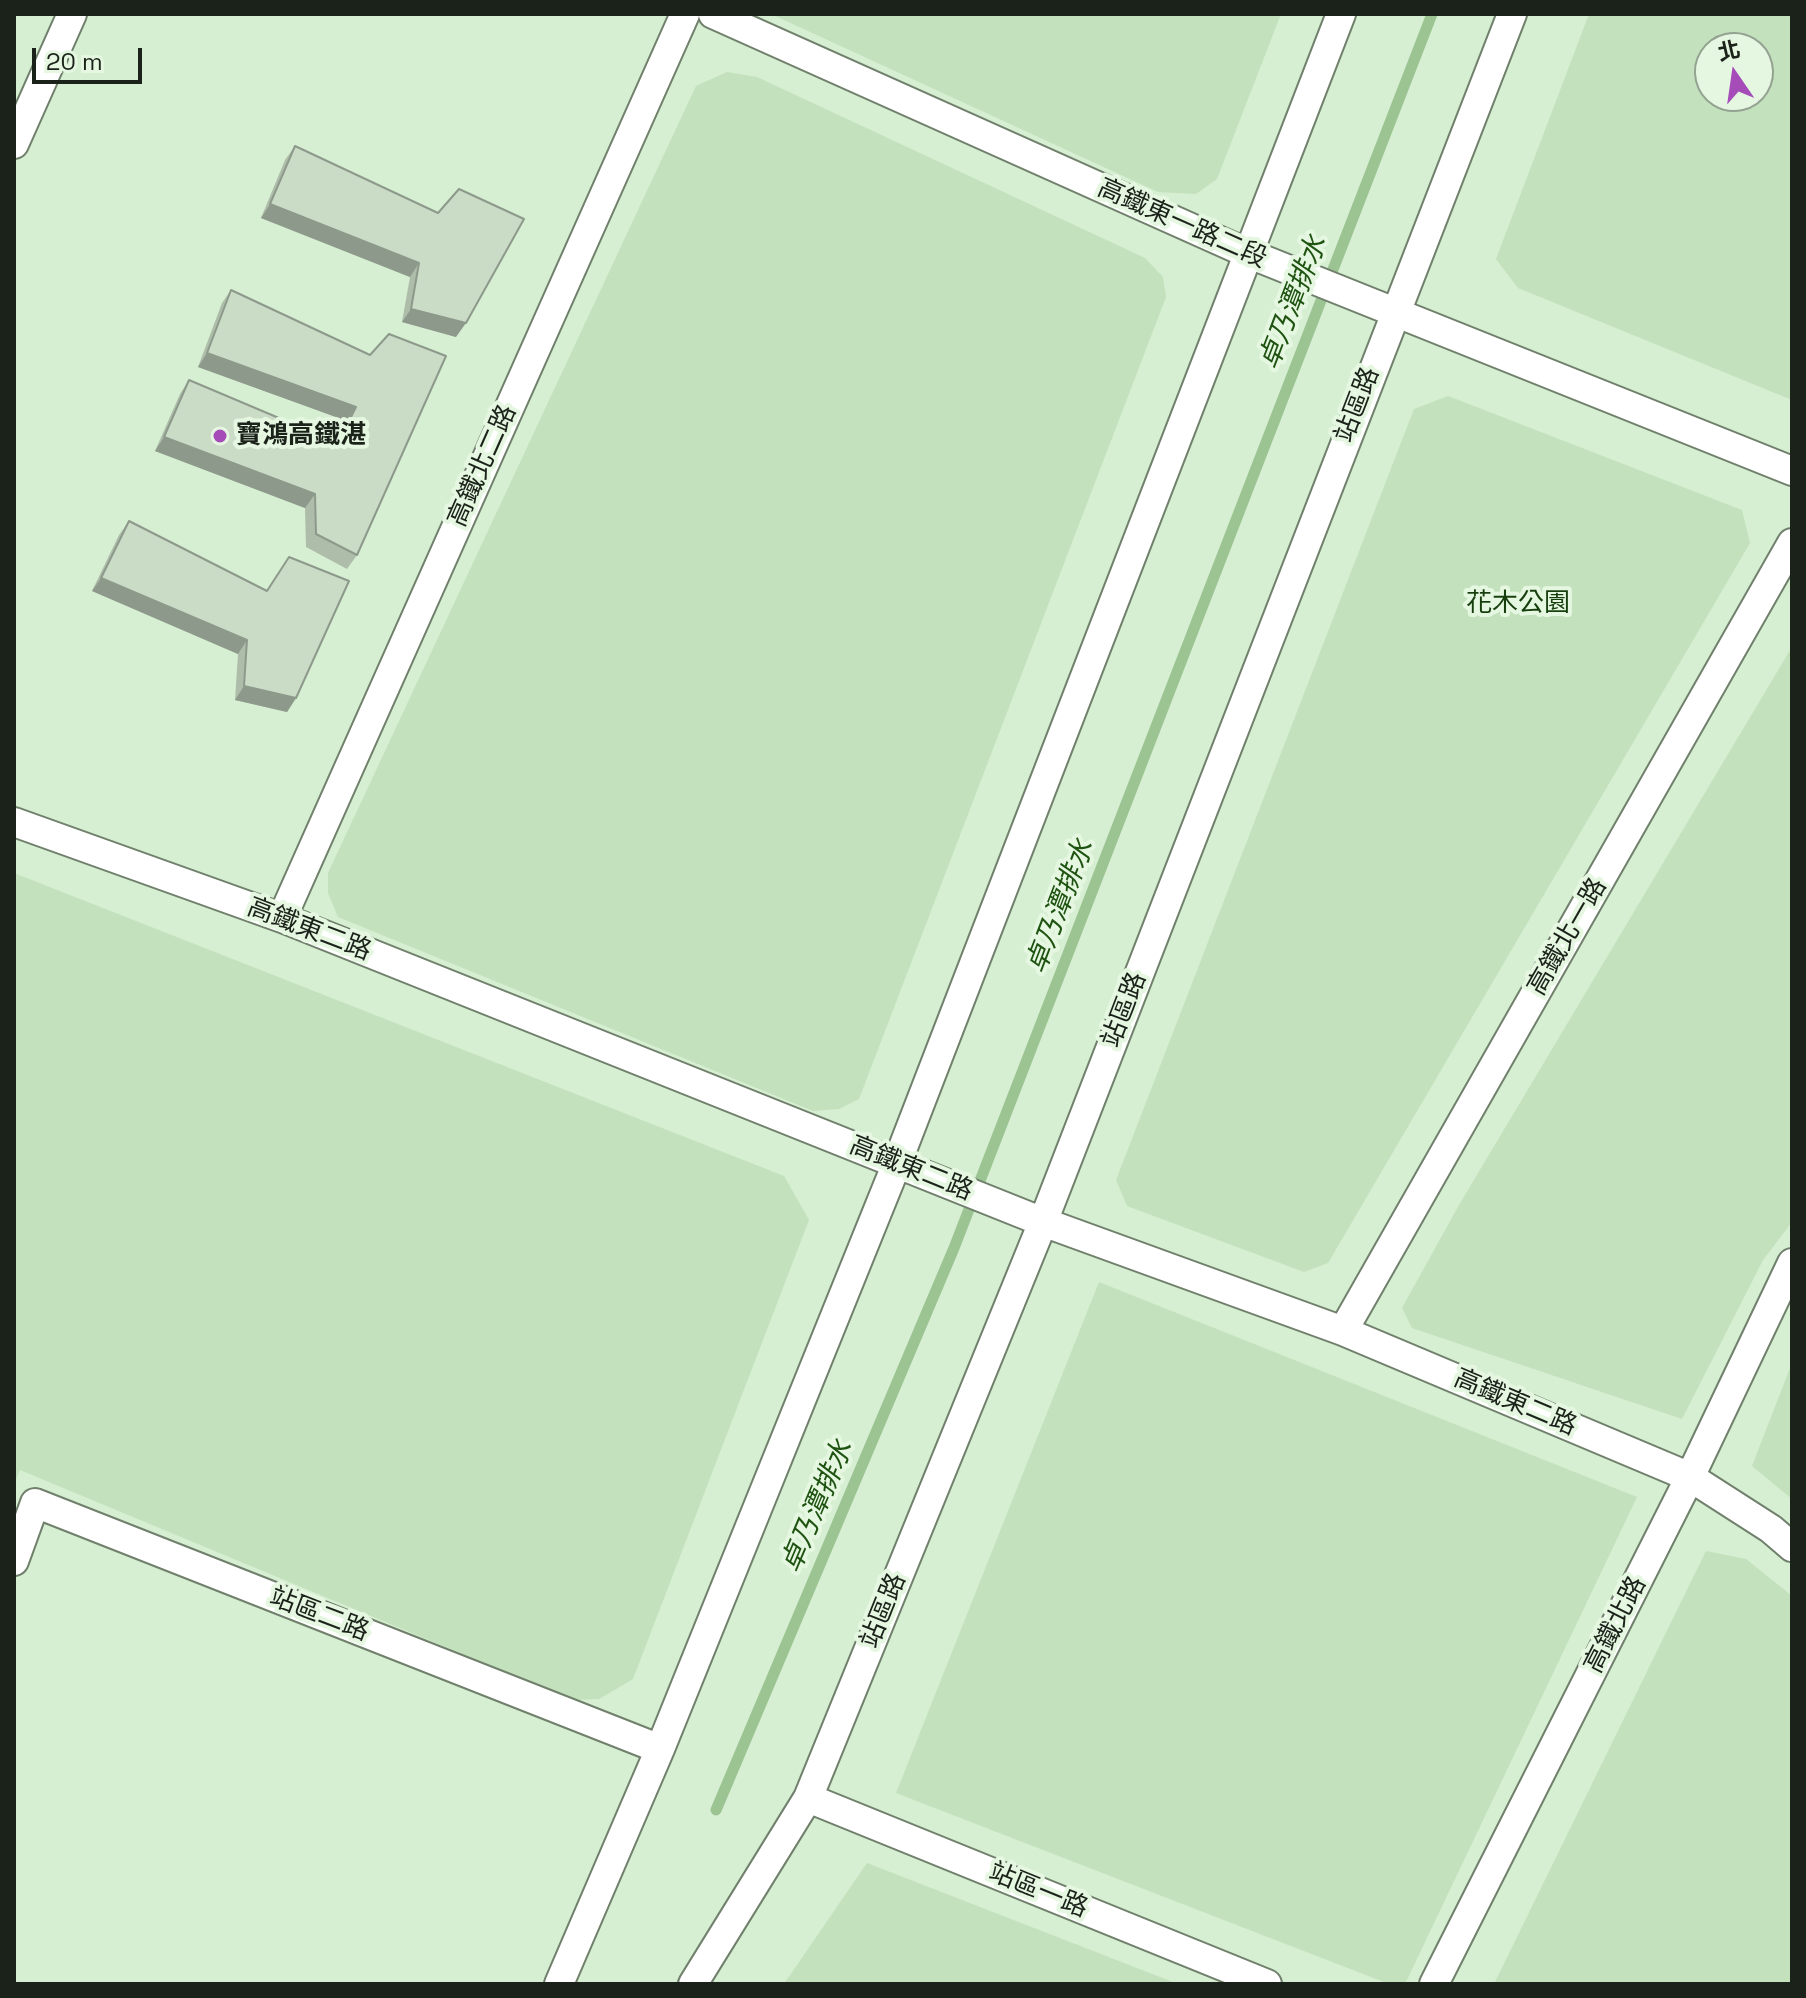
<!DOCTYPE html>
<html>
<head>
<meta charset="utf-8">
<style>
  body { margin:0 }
  #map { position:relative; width:1806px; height:1998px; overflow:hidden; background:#e5f7e1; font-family:"Space Grotesk","Noto Sans TC",sans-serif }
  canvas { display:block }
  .frame { position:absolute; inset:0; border:16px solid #1b221a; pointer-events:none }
  .north { position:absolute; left:1694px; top:32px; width:80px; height:80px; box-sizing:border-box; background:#e5f7e1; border:2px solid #94a291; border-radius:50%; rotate:347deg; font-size:22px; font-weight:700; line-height:32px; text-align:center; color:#1b221a }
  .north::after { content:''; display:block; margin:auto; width:28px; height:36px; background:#a54cb9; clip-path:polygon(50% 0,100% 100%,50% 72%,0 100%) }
  .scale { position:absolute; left:32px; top:48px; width:110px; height:36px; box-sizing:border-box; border:4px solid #1b221a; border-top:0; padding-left:10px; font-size:24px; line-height:28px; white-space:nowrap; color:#1b221a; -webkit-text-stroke:6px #e5f7e1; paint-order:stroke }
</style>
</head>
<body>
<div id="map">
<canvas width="1806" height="1998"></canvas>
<div class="frame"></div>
<div class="north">北</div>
<div class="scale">20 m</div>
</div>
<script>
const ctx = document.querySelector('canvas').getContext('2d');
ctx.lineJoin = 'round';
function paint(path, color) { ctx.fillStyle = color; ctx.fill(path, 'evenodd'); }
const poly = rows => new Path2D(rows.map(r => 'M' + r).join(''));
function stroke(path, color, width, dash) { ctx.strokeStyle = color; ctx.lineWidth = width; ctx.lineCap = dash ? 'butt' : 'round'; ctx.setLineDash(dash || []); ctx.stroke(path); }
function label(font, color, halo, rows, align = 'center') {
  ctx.font = font + ' "Space Grotesk","Noto Sans TC",sans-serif'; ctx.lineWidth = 8; ctx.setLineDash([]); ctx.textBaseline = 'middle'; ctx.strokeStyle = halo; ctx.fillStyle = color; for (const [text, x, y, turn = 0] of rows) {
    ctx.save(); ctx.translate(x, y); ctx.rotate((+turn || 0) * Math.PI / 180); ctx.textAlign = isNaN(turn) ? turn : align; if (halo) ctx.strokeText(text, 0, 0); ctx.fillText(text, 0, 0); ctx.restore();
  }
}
paint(poly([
  [14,14,1792,14,1792,1984,14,1984],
  [1710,48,1758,48,1758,96,1710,96]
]), '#d6eed1');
paint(poly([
  [771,14,1281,14,1217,179,1196,194,1158,192],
  [1589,14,1792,14,1792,400,1518,288,1496,259],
  [1758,48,1758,96,1710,96,1710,48],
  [727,72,757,77,1145,258,1163,277,1166,297,859,1099,839,1109,813,1111,338,917,328,893,328,873,696,86],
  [1448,396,1742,510,1750,543,1328,1263,1304,1272,1127,1206,1116,1180,1414,409],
  [1792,647,1792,1222,1763,1260,1682,1419,1412,1328,1402,1308,1459,1205],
  [14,873,784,1176,809,1220,633,1679,599,1699,573,1700,20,1470,14,1484],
  [1099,1282,1637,1497,1405,1984,1389,1984,896,1793],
  [1792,1363,1792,1499,1752,1466],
  [1706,1551,1746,1559,1792,1596,1792,1984,1494,1984],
  [867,1863,1178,1984,784,1984]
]), '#c3e1bc');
stroke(poly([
  [716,1810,954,1248,1432,14]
]), '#9cc493', 11);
const street = poly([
  [713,14,1247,253,1792,471],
  [14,144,72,14],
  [14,822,282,918,1043,1222,1343,1331,1690,1477,1771,1529,1792,1547],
  [282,918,685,14],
  [1343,1331,1792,543],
  [14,1561,35,1503,660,1749],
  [808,1798,1267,1984],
  [559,1984,660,1749,897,1163,1341,14],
  [693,1984,808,1798,1043,1222,1512,14],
  [1434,1984,1690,1477,1792,1263]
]);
stroke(street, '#70806c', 32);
stroke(street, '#fff', 28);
paint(poly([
  [295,146,438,213,456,337,402,322,410,277,261,218,285,160],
  [231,290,370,355,357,555,347,569,306,547,305,508,155,451,180,394,189,380,335,442,347,421,198,367,222,303],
  [129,521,266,591,289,557,296,698,287,712,235,700,238,654,92,591,119,535]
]), '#aebdaa');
paint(poly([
  [270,204,419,263,410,277,261,218],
  [411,309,466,323,456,337,402,322],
  [207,353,356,407,347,421,198,367],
  [164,437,315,494,305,508,155,451],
  [101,578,247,640,238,654,92,591],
  [244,686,296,698,287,712,235,700]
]), '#8d9a8b');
const building = poly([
  [295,146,438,213,459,189,524,219,466,323,411,309,419,263,270,204,295,146],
  [231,290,370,355,389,334,446,356,357,555,316,534,315,494,164,437,189,380,338,443,356,407,207,353,231,290],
  [129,521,267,591,289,557,349,581,296,698,244,686,247,640,101,578,129,521]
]);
paint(building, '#cadcc6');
stroke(building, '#8d9a8b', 2);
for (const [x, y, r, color] of [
  [220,436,8,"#a54cb9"]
]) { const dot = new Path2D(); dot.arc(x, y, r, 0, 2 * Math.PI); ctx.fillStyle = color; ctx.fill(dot); stroke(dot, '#e5f7e1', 3); }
label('26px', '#1b221a', '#e5f7e1', [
  ["高鐵東一路二段",1182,224,24],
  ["站區路",1358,405,-69],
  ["高鐵北二路",483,466,-66],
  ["高鐵東二路",309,930,21],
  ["高鐵北一路",1568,937,-60],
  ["站區路",1125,1010,-69],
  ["高鐵東二路",911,1169,22],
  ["高鐵東二路",1515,1403,23],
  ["站區路",884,1611,-68],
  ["站區二路",319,1615,21],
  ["高鐵北路",1616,1625,-63],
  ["站區一路",1038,1891,22]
]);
label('bold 26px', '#1b221a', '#e5f7e1', [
  ["寶鴻高鐵湛",236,436]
], 'left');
label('26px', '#173f0e', '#e5f7e1', [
  ["花木公園",1518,604]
]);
label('italic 28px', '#1f5311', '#e5f7e1', [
  ["卓乃潭排水",1294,303,-69],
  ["卓乃潭排水",1061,907,-69],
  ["卓乃潭排水",818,1507,-67]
]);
</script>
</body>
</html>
